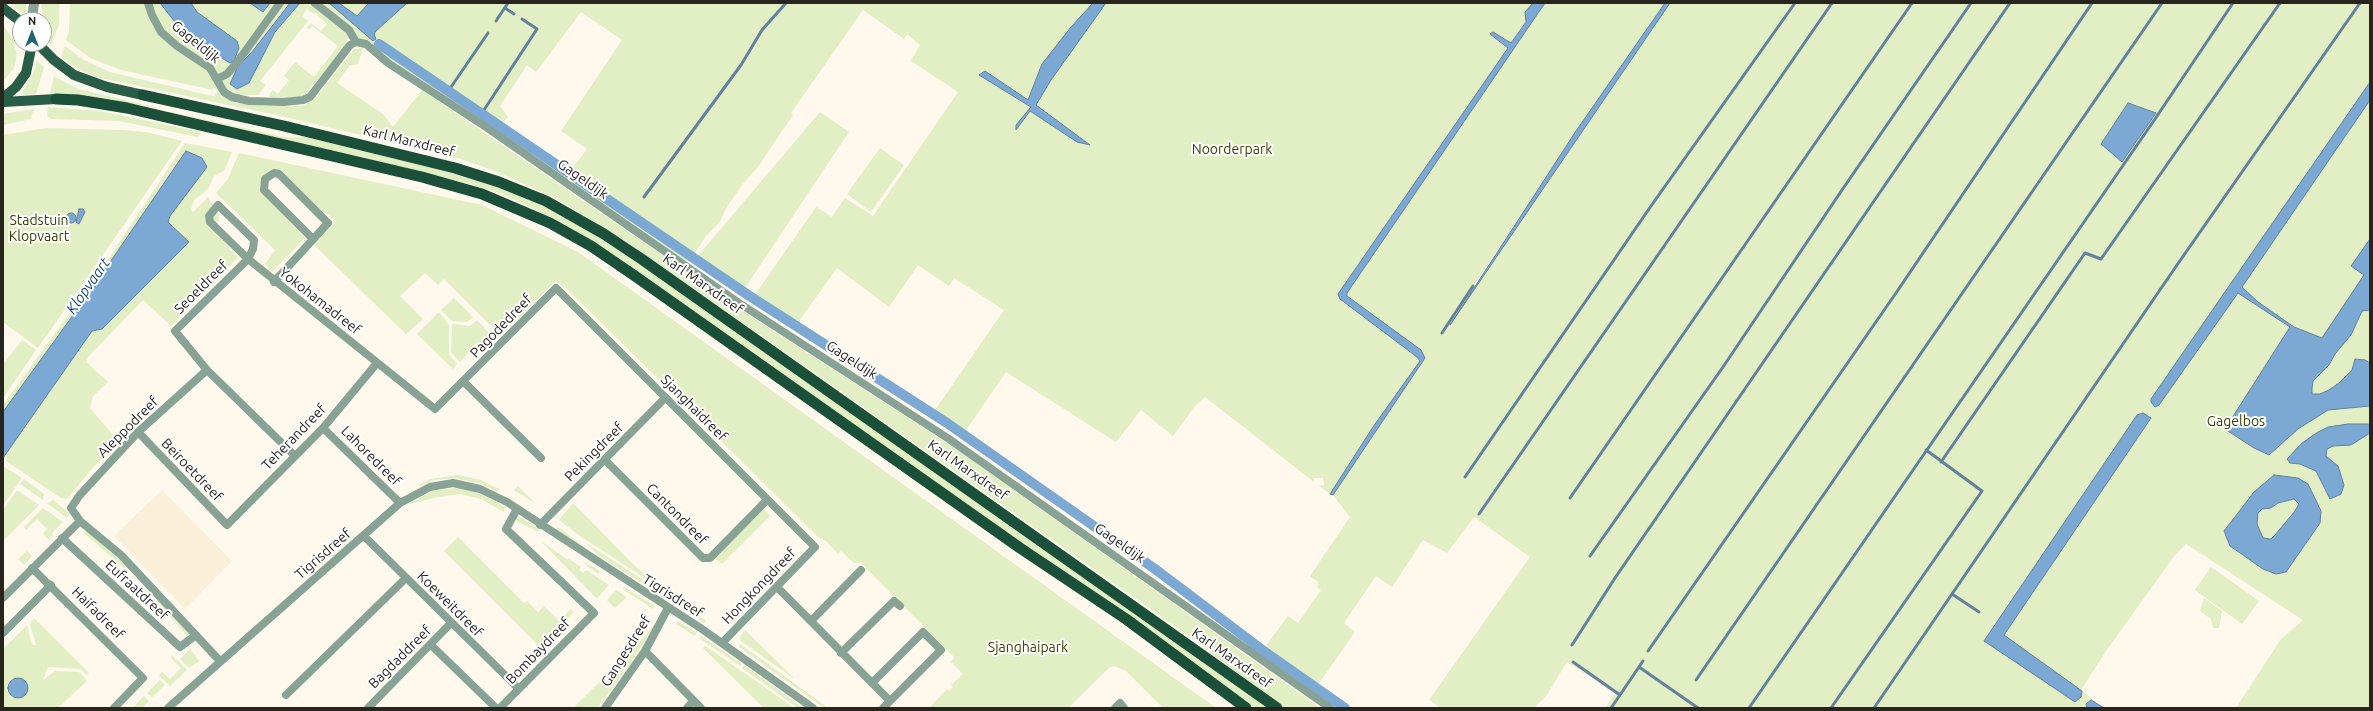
<!DOCTYPE html>
<html>
<head>
<meta charset="utf-8">
<style>
  body { margin:0 }
  #map { position:relative; width:2373px; height:711px; overflow:hidden; background:#fff8ec; font-family:Ubuntu,sans-serif }
  canvas { display:block }
  .frame { position:absolute; inset:0; border:4px solid #28251f; pointer-events:none }
  .north { position:absolute; left:12px; top:12px; width:40px; height:40px; box-sizing:border-box; background:#fff; border:1px solid #a9a8a5; border-radius:50%; rotate:0deg; font-size:11px; font-weight:700; line-height:16px; text-align:center; color:#28251f }
  .north::after { content:''; display:block; margin:auto; width:14px; height:18px; background:#206576; clip-path:polygon(50% 0,100% 100%,50% 72%,0 100%) }
</style>
</head>
<body>
<div id="map">
<canvas width="2373" height="711"></canvas>
<div class="frame"></div>
<div class="north">N</div>
</div>
<script>
const ctx = document.querySelector('canvas').getContext('2d');
ctx.lineJoin = 'round';
function paint(path, color) { ctx.fillStyle = color; ctx.fill(path, 'evenodd'); }
const poly = rows => new Path2D(rows.map(r => 'M' + r).join(''));
function stroke(path, color, width, dash) { ctx.strokeStyle = color; ctx.lineWidth = width; ctx.lineCap = dash ? 'butt' : 'round'; ctx.setLineDash(dash || []); ctx.stroke(path); }
function label(font, color, halo, rows, align = 'center') {
  ctx.font = font + ' Ubuntu,sans-serif'; ctx.lineWidth = 4; ctx.setLineDash([]); ctx.textBaseline = 'middle'; ctx.strokeStyle = halo; ctx.fillStyle = color; for (const [text, x, y, turn = 0] of rows) {
    ctx.save(); ctx.translate(x, y); ctx.rotate((+turn || 0) * Math.PI / 180); ctx.textAlign = isNaN(turn) ? turn : align; if (halo) ctx.strokeText(text, 0, 0); ctx.fillText(text, 0, 0); ctx.restore();
  }
}
paint(poly([
  [162,490,232,561,185,609,114,536]
]), '#faefd8');
paint(poly([
  [10,3,26,3,26,12,23,14],
  [41,3,59,3,59,25,51,46,44,32],
  [70,3,288,3,233,78,230,84,237,89,249,83,275,32,300,3,1538,3,1511,43,1492,35,1508,48,1338,294,1340,299,1417,357,1420,361,1373,427,1330,494,1319,486,1324,485,1323,478,1314,478,1314,482,1205,397,1195,406,1173,436,1141,410,1116,442,1006,372,962,436,931,416,1004,310,954,278,949,286,918,265,889,307,837,268,794,328,752,299,816,207,832,217,845,198,873,216,958,92,911,61,920,45,907,34,904,39,863,10,791,113,793,115,757,168,742,185,726,208,720,222,706,236,686,266,572,187,577,180,568,174,587,149,561,131,622,40,581,12,536,72,527,65,500,106,508,117,499,128,490,122,486,127,371,48,363,48,358,64,350,65,337,83,383,114,393,127,422,90,761,323,959,451,1320,708,1285,708,1183,632,729,313,627,242,557,199,495,171,461,159,281,116,96,77,76,68,61,57,65,46,84,60,110,72,199,93,214,96,217,92,220,94,214,88,213,90,121,70,90,58,66,40,69,31],
  [307,9,314,14,315,13,327,24,321,31,311,23,307,28,309,30,312,26,338,46,314,77,295,62,284,76,289,80,278,94,273,90,269,95,271,97,293,99,306,94,343,49,348,38,361,48,354,49,315,99,302,106,268,106,241,103,220,94,225,88,242,95,258,95,266,85,260,81,308,21,302,16],
  [1545,3,1665,3,1576,131,1475,284,1455,317,1670,3,2370,3,2370,708,2236,708,2281,639,2303,620,2186,544,2175,555,2106,651,2081,690,2104,708,1605,708,1615,693,1567,662,1546,696,1534,708,1441,708,1429,700,1530,557,1474,517,1447,553,1423,540,1392,587,1376,576,1344,623,1355,632,1315,689,1262,651,1288,616,1298,623,1321,590,1317,587,1318,582,1310,576,1350,517,1333,495,1425,358,1347,296,1347,293],
  [3,25,13,39,17,55,14,68,3,82],
  [37,61,44,67,36,94,23,95,22,92,33,74],
  [54,76,78,89,159,108,76,95,50,93],
  [48,107,100,111,201,132,198,137,119,121,51,119,47,116],
  [34,109,31,119,3,125,3,114],
  [171,112,289,138,305,137,416,162,491,183,549,208,631,253,1269,708,1254,708,625,262,559,221,502,194,467,183,160,113],
  [820,112,849,132,741,294,695,263,697,257],
  [46,128,123,130,146,132,182,141,38,348,3,322,3,135],
  [185,143,232,152,224,171,214,176,208,189,194,200,191,209,193,212,208,197,219,214,217,235,238,257,171,326,143,300,89,356,86,362,108,382,93,396,90,408,119,442,95,465,67,499,61,498,6,461,7,459,4,457,92,331,102,329,189,242,168,222,186,151,89,293,3,412,3,405,103,267],
  [880,148,904,165,871,212,847,194],
  [239,153,482,205,578,252,1216,708,1163,708,1126,671,1114,666,1110,667,1068,708,929,708,947,689,949,691,953,687,951,685,963,674,951,662,954,657,860,562,854,563,841,551,838,554,826,541,818,537,567,289,555,281,517,320,505,329,502,327,496,331,444,279,438,285,425,273,400,296,423,319,406,334,314,245,336,221,271,171,262,192,305,238,272,272,271,271,265,264,275,250,216,193,228,179],
  [454,298,473,317,467,322,452,321,441,310],
  [439,312,449,325,449,355,457,364,453,369,417,334],
  [477,320,491,335,481,345,478,342,460,362,451,352,452,324,470,326],
  [22,340,36,350,3,398,3,364],
  [3,466,22,478,3,505],
  [458,475,481,480,499,489,497,492,480,483,453,478,435,480,415,487,430,479],
  [24,479,44,494,43,500,20,484],
  [518,486,536,504,514,490],
  [455,488,470,490,485,496,505,507,504,512,481,499,460,494,438,497,406,505,433,491],
  [17,490,39,505,3,541,3,510],
  [53,500,70,514,67,518,47,503],
  [573,503,631,562,657,586,580,536,559,520],
  [43,508,63,522,52,533,53,535,49,540,43,534,47,529,37,519,26,530,24,527],
  [764,509,770,516,722,564,715,558],
  [518,516,539,529,538,532,515,520],
  [558,527,582,545,582,546,556,530],
  [88,531,126,566,124,568,84,533],
  [458,537,524,603,527,601,538,612,544,606,559,621,571,609,574,612,539,646,444,551],
  [541,541,568,560,569,559,581,567,579,570,583,573,586,570,609,585,597,598,595,597],
  [586,543,705,620,704,623,598,555],
  [27,551,32,556,24,565,18,559],
  [581,561,592,566,600,571,598,574],
  [2211,567,2259,601,2242,624,2195,590],
  [624,587,655,606,653,609,623,589],
  [616,590,627,597,615,608,607,600],
  [2204,598,2222,611,2219,628,2213,628,2211,619,2200,611],
  [159,599,189,633,187,636,157,601],
  [34,618,89,673,87,675,80,669,48,667,43,680,55,671,79,672,87,681,58,708,3,708,3,649,27,625,32,645,36,645,30,624],
  [657,621,630,664,598,708,573,708,636,646],
  [678,621,697,633,695,636,676,624],
  [745,630,793,677,793,678,741,641,740,636],
  [701,636,742,664,740,666,699,638],
  [740,644,768,664,828,708,824,708,739,647],
  [705,646,740,670,794,708,764,708,703,648],
  [190,649,199,661,189,668,180,659],
  [172,655,187,670,170,686,159,675,162,672,170,679,181,668,170,657],
  [744,665,765,680,803,708,798,708,742,668],
  [160,680,165,685,152,697,147,693],
  [144,696,149,701,142,708,132,708]
]), '#e2eec4');
const water = poly([
  [160,3,191,3,197,12,237,41,239,48,234,61,230,63,186,36,160,3],
  [250,3,270,3,263,12,250,3],
  [290,3,300,3,275,32,249,83,237,89,230,84,238,66,252,52,290,3],
  [329,3,339,3,357,16,369,3,407,3,376,31,374,34,376,39,373,41,329,3],
  [1093,3,1106,3,1051,80,1036,105,1090,145,1077,142,1030,111,1016,130,1016,125,1031,107,979,75,985,71,1028,100,1042,64,1071,27,1093,3],
  [1533,3,1545,3,1347,293,1347,296,1421,350,1425,358,1333,495,1330,494,1373,427,1420,361,1417,357,1340,299,1338,294,1508,48,1490,34,1493,32,1511,43,1526,22,1525,12,1533,3],
  [1665,3,1670,3,1450,325,1576,131,1665,3],
  [2370,82,2370,100,2242,287,2258,302,2294,327,2322,338,2364,275,2351,266,2370,239,2370,310,2362,311,2351,335,2335,354,2329,365,2313,381,2312,389,2312,394,2320,394,2329,390,2339,383,2352,370,2355,359,2365,360,2370,363,2370,406,2328,410,2298,429,2269,455,2254,448,2225,429,2290,327,2238,293,2159,405,2155,407,2151,402,2151,399,2370,82],
  [2128,103,2156,113,2122,162,2101,144,2128,103],
  [186,151,202,158,207,167,170,216,168,222,171,225,189,242,102,329,92,331,3,458,3,412,89,293,186,151],
  [79,209,83,209,85,212,79,224,76,222,79,209],
  '66 218a5 5 0 1 1 10 0a5 5 0 1 1-10 0Z',
  [2143,413,2151,418,2004,635,2082,691,2081,697,2075,702,1984,641,2137,415,2143,413],
  [2348,424,2370,424,2370,433,2351,445,2333,446,2327,449,2326,456,2338,466,2344,485,2341,494,2330,499,2316,471,2300,464,2290,463,2287,459,2302,443,2318,432,2328,427,2348,424],
  [2274,475,2298,478,2308,484,2321,511,2320,523,2286,572,2276,574,2263,569,2230,546,2224,531,2254,492,2274,475],
  [2294,499,2299,504,2295,511,2275,535,2271,539,2263,538,2257,524,2258,513,2262,509,2271,508,2278,503,2294,499],
  '8 688a10 10 0 1 1 20 0a10 10 0 1 1-20 0Z',
  [2091,700,2104,708,2087,708,2086,704,2091,700]
]);
paint(water, '#7ca9d4');
stroke(water, '#63819e', 1);
stroke(poly([
  [505,8,514,14],
  [496,21,508,3],
  [449,90,488,33],
  [482,113,537,29,522,19],
  [644,197,741,65,762,30,786,3],
  [1442,333,1473,286],
  [1941,462,2085,253,2101,259,2280,3],
  [1465,477,1651,206,1795,3],
  [1570,498,1912,3],
  [1479,514,1832,3],
  [1590,556,1723,367,1842,190,1971,3],
  [1952,594,1979,612],
  [1572,645,1615,578,2010,3],
  [1648,651,1896,293,2092,3],
  [1573,662,1620,695,1611,708],
  [1639,667,1698,708],
  [1696,680,2162,3],
  [1620,695,1643,661],
  [1749,708,2155,119,2233,3],
  [1831,708,1982,491,1926,450],
  [1874,708,2177,265,2360,3]
]), '#63819e', 3);
stroke(poly([
  [379,44,748,295,947,423,1155,569,1261,649,1345,708]
]), '#7ca9d4', 10);
stroke(poly([
  [148,3,152,15,161,32,177,46,210,68,224,92,232,97,249,101,284,102,303,100,310,97,350,45,356,42],
  [315,3,349,30,356,42,366,44,388,63,486,127,739,303,949,439,1330,708],
  [217,79,227,74,236,64,280,3],
  [274,282,328,223,279,174,274,173,265,179,264,190,313,239],
  [207,370,138,432,79,496,71,508,80,521,121,555,220,661],
  [464,382,541,458],
  [323,428,400,503],
  [138,432,227,525,323,428,377,363],
  [294,455,207,370,175,331,248,259,253,249,254,240,218,205,209,216,210,222,248,259,435,409,556,288,815,547,722,643],
  [605,460,703,558,710,558,767,500],
  [540,525,665,398],
  [364,536,519,689],
  [62,538,180,647,196,635],
  [32,568,143,678,114,708],
  [776,586,890,701],
  [3,598,80,521],
  [811,621,861,570],
  [3,633,51,585],
  [431,645,496,708],
  [645,651,701,708],
  [841,653,894,601,900,606],
  [872,683,923,632,941,650,883,708],
  [286,695,406,578],
  [168,708,400,503,430,487,453,483,480,489,507,502,702,629,813,708],
  [368,708,451,623],
  [500,708,594,613,506,529,517,509],
  [605,708,645,651,668,608],
  [687,708,693,701],
  [1115,708,1120,703,1124,708]
]), '#88a396', 8);
stroke(poly([
  [32,20,34,3]
]), '#88a396', 10);
stroke(poly([
  [3,8,20,21],
  [38,44,54,60,74,75,107,87,143,95],
  [3,98,16,87,26,73,32,44],
  [3,102,56,99]
]), '#285d47', 10);
stroke(poly([
  [143,95,284,126,455,168,499,182,546,201,604,234,643,260,1277,708],
  [56,99,78,100,127,108,422,177,482,194,550,223,591,246,635,276,1020,548,1126,619,1246,708]
]), '#1a4f3a', 11);
label('14px', '#28251f', '#fff', [
  ["Gageldijk",196,42,39],
  ["Karl Marxdreef",409,141,14],
  ["Gageldijk",583,179,35],
  ["Karl Marxdreef",703,284,35],
  ["Seoeldreef",201,287,-45],
  ["Yokohamadreef",320,301,38],
  ["Pagodedreef",501,326,-46],
  ["Gageldijk",852,360,33],
  ["Sjanghaidreef",694,408,45],
  ["Aleppodreef",128,427,-45],
  ["Teherandreef",294,437,-46],
  ["Pekingdreef",594,452,-45],
  ["Lahoredreef",371,456,45],
  ["Beiroetdreef",192,470,46],
  ["Karl Marxdreef",968,470,35],
  ["Cantondreef",677,514,45],
  ["Gageldijk",1120,543,35],
  ["Tigrisdreef",323,554,-41],
  ["Hongkongdreef",759,586,-46],
  ["Eufraatdreef",137,590,43],
  ["Tigrisdreef",673,596,32],
  ["Koeweitdreef",450,604,45],
  ["Haifadreef",98,613,45],
  ["Bombaydreef",538,651,-46],
  ["Gangesdreef",626,651,-58],
  ["Bagdaddreef",400,657,-45],
  ["Karl Marxdreef",1232,658,35]
]);
label('14px', '#374400', '#fff', [
  ["Noorderpark",1232,149],
  ["Stadstuin",39,220],
  ["Klopvaart",39,236],
  ["Gagelbos",2236,421],
  ["Sjanghaipark",1028,647]
]);
label('italic 15px', '#154871', '#fff', [
  ["Klopvaart",88,286,-55]
]);
</script>
</body>
</html>
